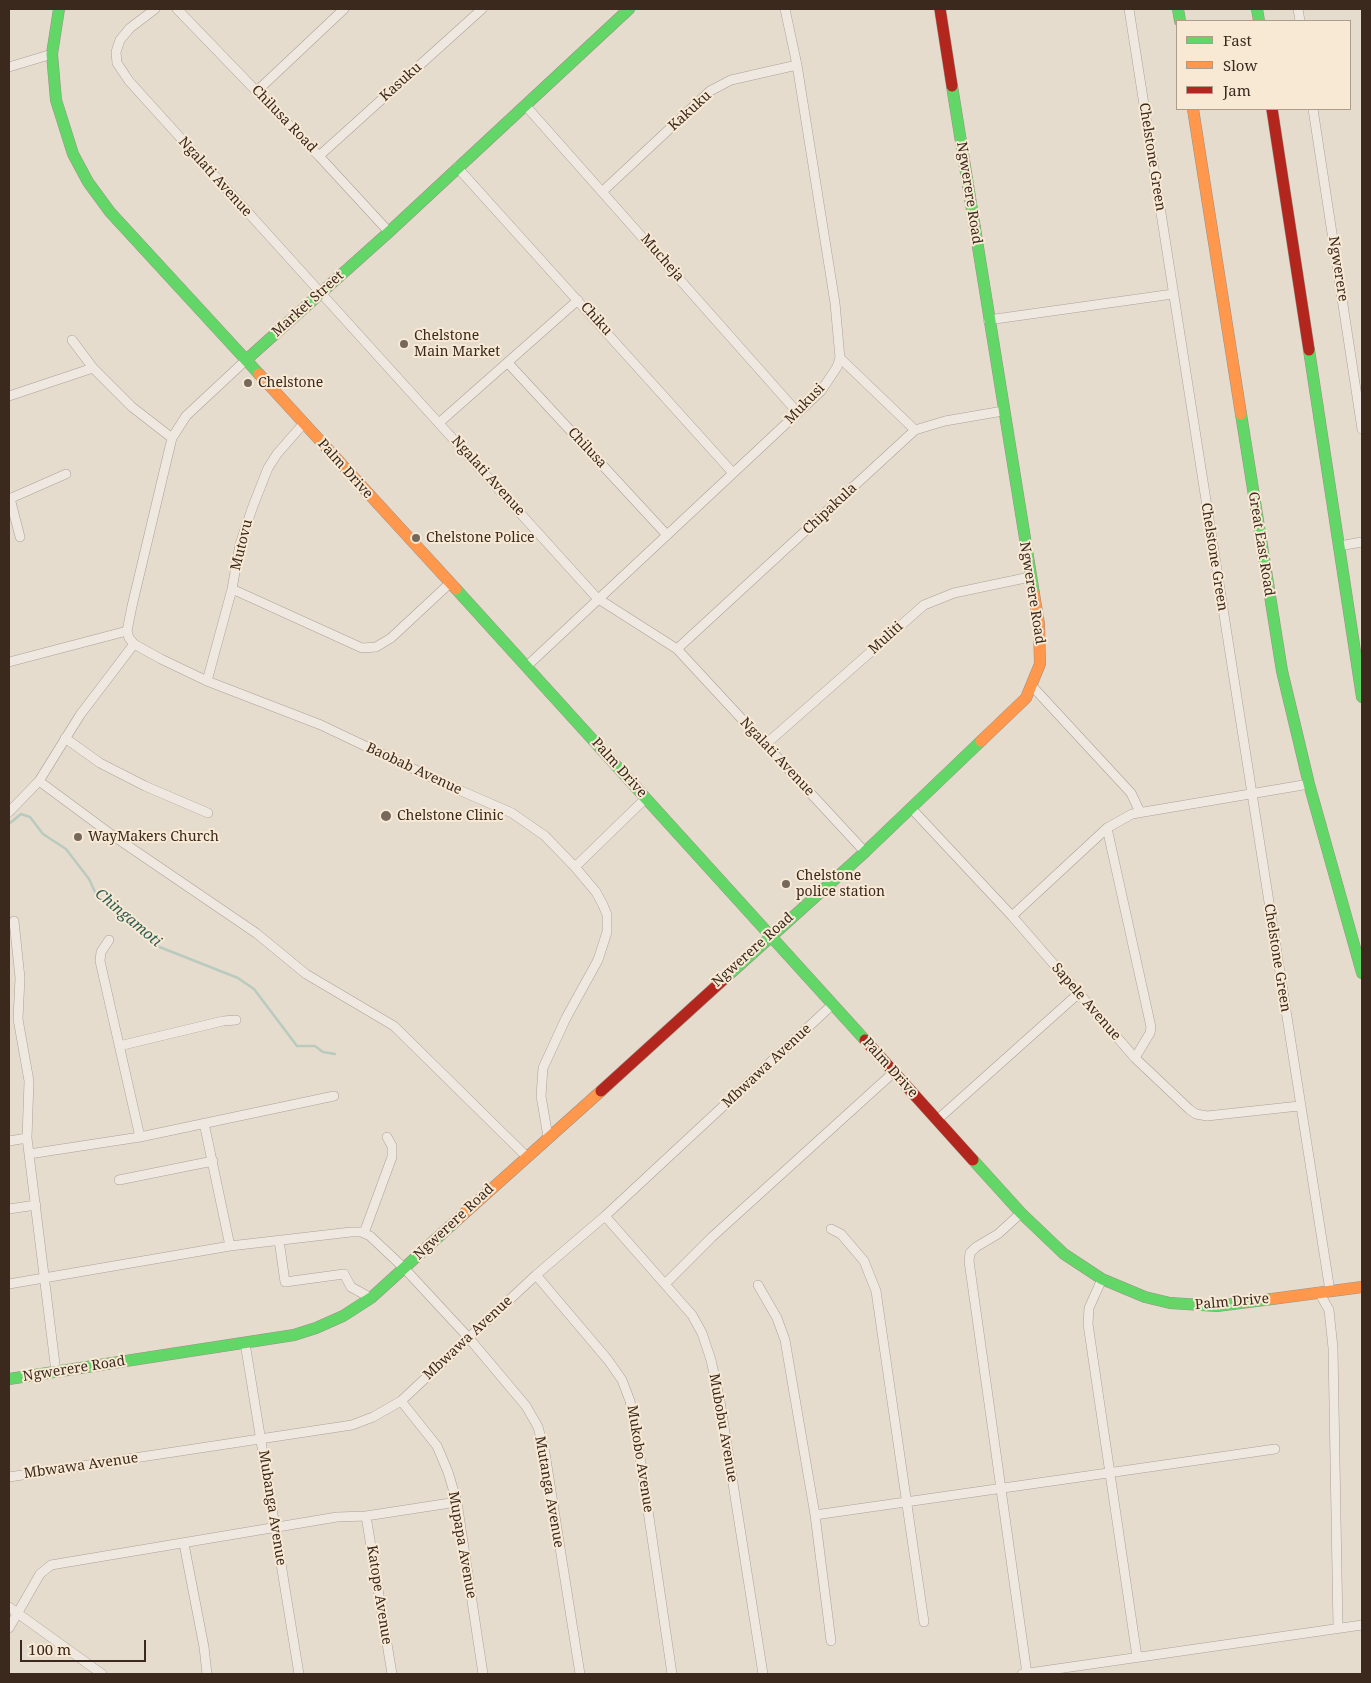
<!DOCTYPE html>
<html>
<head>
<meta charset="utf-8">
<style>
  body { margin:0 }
  #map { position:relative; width:1371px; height:1683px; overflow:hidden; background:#e6dcce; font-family:"Noto Serif",serif }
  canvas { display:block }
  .frame { position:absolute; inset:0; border:10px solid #3b291e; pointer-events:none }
  .legend { position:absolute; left:1176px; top:20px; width:175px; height:90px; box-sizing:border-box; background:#f7e9d4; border:1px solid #ac9c8b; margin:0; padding:6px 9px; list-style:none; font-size:15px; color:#3b291e }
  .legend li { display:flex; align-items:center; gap:10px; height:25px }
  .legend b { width:25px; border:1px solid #ac9c8b }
  .scale { position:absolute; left:20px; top:1640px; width:126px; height:22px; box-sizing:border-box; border:2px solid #3b291e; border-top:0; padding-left:6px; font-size:15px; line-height:18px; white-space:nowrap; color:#3b291e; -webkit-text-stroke:4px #f7e9d4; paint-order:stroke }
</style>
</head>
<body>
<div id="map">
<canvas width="1371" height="1683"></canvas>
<div class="frame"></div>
<ul class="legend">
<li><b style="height:6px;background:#63d668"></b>Fast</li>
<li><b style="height:6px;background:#ff974d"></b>Slow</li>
<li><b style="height:6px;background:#b3261e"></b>Jam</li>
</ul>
<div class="scale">100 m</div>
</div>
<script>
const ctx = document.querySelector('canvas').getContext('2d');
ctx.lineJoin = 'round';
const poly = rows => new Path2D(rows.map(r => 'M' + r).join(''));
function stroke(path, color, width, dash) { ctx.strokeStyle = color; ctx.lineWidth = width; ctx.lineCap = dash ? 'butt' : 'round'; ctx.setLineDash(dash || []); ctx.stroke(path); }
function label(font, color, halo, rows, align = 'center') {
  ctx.font = font + ' "Noto Serif",serif'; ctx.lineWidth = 4; ctx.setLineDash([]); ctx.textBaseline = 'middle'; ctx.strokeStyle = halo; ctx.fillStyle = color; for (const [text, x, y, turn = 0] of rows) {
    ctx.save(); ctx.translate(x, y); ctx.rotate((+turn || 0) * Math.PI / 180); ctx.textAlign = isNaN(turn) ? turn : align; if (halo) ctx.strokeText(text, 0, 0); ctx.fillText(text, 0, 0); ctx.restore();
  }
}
stroke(poly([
  [9,824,21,814,30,817,43,834,66,849,89,879,96,894,147,932,157,946,238,978,254,989,297,1046,315,1046,323,1052,335,1054]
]), '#b9cabe', 2.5);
const street = poly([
  [155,9,130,28,120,40,116,52,117,63,129,81,597,598,677,649,865,852],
  [177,9,319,156,389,232],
  [1129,9,1330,1291],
  [1298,9,1300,21],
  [9,67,52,54],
  [257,91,344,9],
  [525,105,798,413],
  [1313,109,1362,429],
  [319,156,482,9],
  [457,167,733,473],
  [603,191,710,91,731,80,797,65],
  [988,320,1173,294],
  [72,340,93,368],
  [840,358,915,430],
  [246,360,186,416,172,438,132,606,127,631,129,638,134,644,161,659,207,681,321,725,443,783,512,813,545,836,575,867,596,892,603,905,607,915,607,932,598,960,566,1018,543,1068,541,1096,548,1137],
  [508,363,666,534],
  [9,396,93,368,132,407,172,438],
  [440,422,578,300],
  [10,498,20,537],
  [9,499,66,474],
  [1339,546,1362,542],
  [232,589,362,648,376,647,391,638,449,584],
  [677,649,915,430,945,421,1003,411],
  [9,662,127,631],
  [527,666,821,391,837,367,840,358,835,303,797,65,785,9],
  [207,681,232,589,240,544,253,506,268,468,277,454,304,423],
  [1032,686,1131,793,1140,812],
  [65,738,100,763,145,786,208,813],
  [766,744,924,605,954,593,1030,577],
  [39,781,112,835,256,933,306,974,394,1026,526,1156],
  [911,808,1012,916,1135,1058,1189,1109,1196,1114,1207,1116,1299,1106],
  [9,812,39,781,80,715,134,644],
  [1107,828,1151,1027,1150,1033,1135,1058],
  [575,867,646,798],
  [1012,916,1107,828,1132,814,1309,784],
  [14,921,20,978,18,1019,29,1081,27,1138],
  [109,940,101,952,100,961,140,1137],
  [119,1046,223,1021,236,1020],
  [937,1120,1079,993],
  [204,1123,230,1246],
  [9,1141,27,1138,56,1372],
  [29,1154,140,1137,334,1096],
  [119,1180,213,1161],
  [9,1209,36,1205],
  [1021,1213,998,1234,976,1247,970,1253,969,1261,1027,1674],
  [605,1216,692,1315,702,1333,711,1360,720,1401,763,1674],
  [831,1229,841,1234,864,1261,876,1291,924,1622],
  [364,1233,392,1157,392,1146,387,1137],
  [279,1240,285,1282,344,1274,351,1287,371,1298],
  [536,1275,608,1360,622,1380,630,1401,641,1463,672,1674],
  [1102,1279,1089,1308,1088,1324,1137,1657],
  [666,1283,712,1237,894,1072],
  [9,1284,230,1246,351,1232,361,1232,370,1236,404,1268,468,1337,526,1406,538,1427,545,1453,580,1674],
  [758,1285,777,1318,785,1340,815,1515,831,1641],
  [1319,1292,1329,1310,1333,1348,1338,1628],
  [245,1343,299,1674],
  [401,1401,437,1446,448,1472,457,1502,483,1674],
  [9,1477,352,1425,373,1417,401,1401,536,1275,605,1216,832,1005],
  [815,1515,1275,1449],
  [366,1516,392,1674],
  [184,1544,204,1647,207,1674],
  [9,1607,102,1674],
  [9,1628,40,1574,51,1565,337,1517,366,1516,457,1502],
  [1022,1674,1362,1625]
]);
const fast = poly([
  [59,9,52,54,56,100,73,154,88,182,110,212,259,374],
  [1178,9,1180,21],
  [1257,9,1259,21],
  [952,86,1034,594],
  [1309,350,1362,697],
  [246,360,389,232,629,9],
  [1241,414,1282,671,1309,784,1362,973],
  [456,589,865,1040],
  [723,980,865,852,981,741],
  [973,1160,1021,1213,1064,1254,1102,1279,1145,1297,1170,1303,1217,1306,1272,1299],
  [9,1379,294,1335,316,1328,343,1316,371,1298,457,1220]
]);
const slow = poly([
  [1193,109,1241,414],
  [259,374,456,589],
  [981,741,1026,698,1040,664,1039,624,1034,594],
  [457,1220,601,1091],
  [1272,1299,1362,1287]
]);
const jam = poly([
  [940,9,952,86],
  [1272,109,1309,350],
  [865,1040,973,1160],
  [601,1091,723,980]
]);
stroke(street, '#aba197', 10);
stroke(fast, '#9b9186', 12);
stroke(slow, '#9b9186', 12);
stroke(jam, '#9b9186', 12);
stroke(street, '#eee8e0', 9);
stroke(fast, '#63d668', 11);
stroke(slow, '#ff974d', 11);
stroke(jam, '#b3261e', 11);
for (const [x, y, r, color] of [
  [404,344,5,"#77685c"],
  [248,383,5,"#77685c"],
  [416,538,5,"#77685c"],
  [386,816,6,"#77685c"],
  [78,837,5,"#77685c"],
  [786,884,5,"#77685c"]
]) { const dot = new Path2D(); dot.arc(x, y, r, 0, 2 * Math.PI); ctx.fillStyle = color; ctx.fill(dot); stroke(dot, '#f7e9d4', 2); }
label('14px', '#3b291e', '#f7e9d4', [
  ["Kasuku",401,82,-42],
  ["Kakuku",690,111,-42],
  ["Chilusa Road",284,119,46],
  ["Chelstone Green",1152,157,81],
  ["Ngalati Avenue",215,177,48],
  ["Ngwerere Road",969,193,81],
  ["Mucheja",662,258,49],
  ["Ngwerere",1338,269,81],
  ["Market Street",308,304,-42],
  ["Chiku",596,319,48],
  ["Mukusi",805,404,-46],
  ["Chilusa",587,448,47],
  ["Palm Drive",345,469,48],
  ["Ngalati Avenue",488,476,48],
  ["Chipakula",830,509,-43],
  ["Great East Road",1261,544,81],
  ["Mutovu",242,545,-76],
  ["Chelstone Green",1214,557,81],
  ["Ngwerere Road",1032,593,81],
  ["Muliti",886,638,-42],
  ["Ngalati Avenue",777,757,47],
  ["Palm Drive",619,768,48],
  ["Baobab Avenue",414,769,25],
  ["Ngwerere Road",753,950,-42],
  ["Chelstone Green",1277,958,81],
  ["Sapele Avenue",1086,1002,49],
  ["Mbwawa Avenue",767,1066,-43],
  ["Palm Drive",890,1068,48],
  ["Ngwerere Road",454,1222,-43],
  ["Palm Drive",1232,1302,-5],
  ["Mbwawa Avenue",468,1338,-43],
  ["Ngwerere Road",74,1369,-9],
  ["Mubobu Avenue",723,1428,80],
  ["Mukobo Avenue",640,1459,81],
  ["Mbwawa Avenue",81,1466,-8],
  ["Mutanga Avenue",549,1492,80],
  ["Mubanga Avenue",272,1508,81],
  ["Mupapa Avenue",462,1545,80],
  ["Katope Avenue",379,1595,81]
]);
label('14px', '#3b291e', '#f7e9d4', [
  ["Chelstone",414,336],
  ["Main Market",414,352],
  ["Chelstone",258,383],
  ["Chelstone Police",426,538],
  ["Chelstone Clinic",397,816],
  ["WayMakers Church",88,837],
  ["Chelstone",796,876],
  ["police station",796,892]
], 'left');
label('italic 15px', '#2c5c53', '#f7e9d4', [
  ["Chingamoti",128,918,40]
]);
</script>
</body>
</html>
